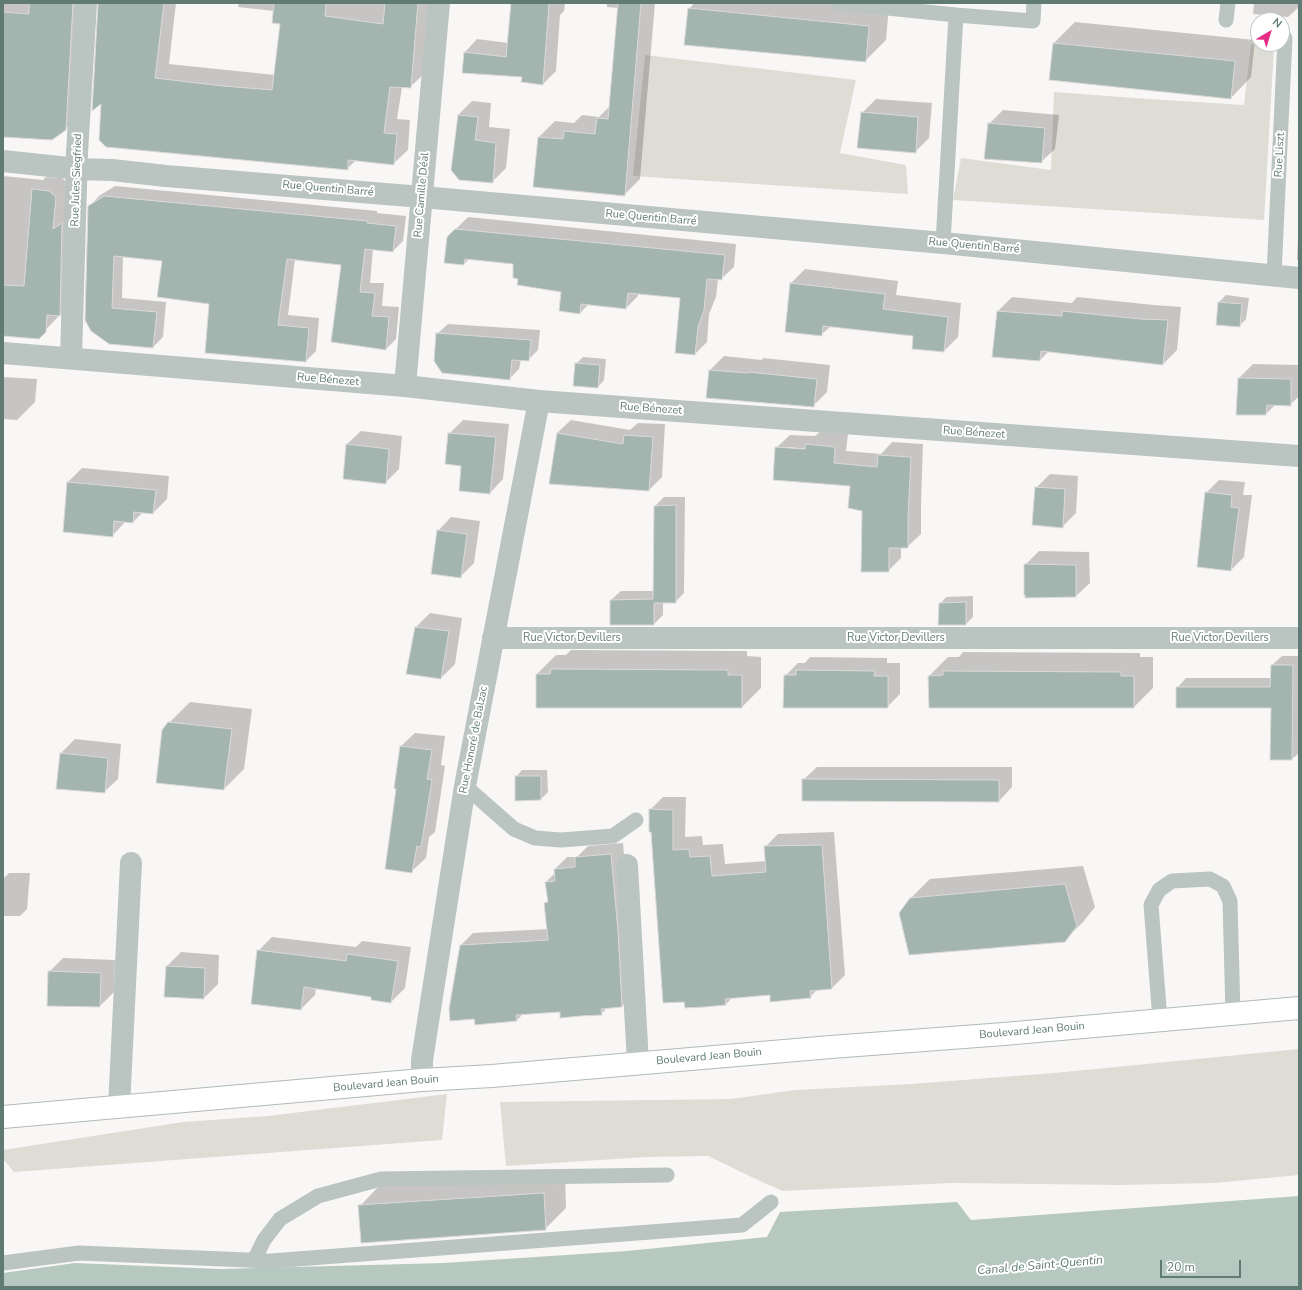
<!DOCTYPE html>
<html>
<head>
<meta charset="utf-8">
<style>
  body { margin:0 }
  #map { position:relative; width:1302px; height:1290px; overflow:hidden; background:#f9f7f6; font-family:"Nunito Sans",sans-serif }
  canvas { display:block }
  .frame { position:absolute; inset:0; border:4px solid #5f7b73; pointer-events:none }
  .north { position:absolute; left:1250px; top:12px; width:40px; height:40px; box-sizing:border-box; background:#fff; border:1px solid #bfcac7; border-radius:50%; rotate:38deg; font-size:11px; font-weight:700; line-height:16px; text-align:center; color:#5f7b73 }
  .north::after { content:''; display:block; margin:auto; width:14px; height:18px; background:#e42b86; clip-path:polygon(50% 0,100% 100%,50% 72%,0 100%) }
  .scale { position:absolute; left:1160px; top:1260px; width:81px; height:18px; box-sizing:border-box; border:2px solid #5f7b73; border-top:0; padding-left:5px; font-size:12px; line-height:14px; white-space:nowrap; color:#5f7b73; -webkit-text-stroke:3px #fff; paint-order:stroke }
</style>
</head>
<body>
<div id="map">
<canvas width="1302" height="1290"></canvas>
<div class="frame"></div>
<div class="north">N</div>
<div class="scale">20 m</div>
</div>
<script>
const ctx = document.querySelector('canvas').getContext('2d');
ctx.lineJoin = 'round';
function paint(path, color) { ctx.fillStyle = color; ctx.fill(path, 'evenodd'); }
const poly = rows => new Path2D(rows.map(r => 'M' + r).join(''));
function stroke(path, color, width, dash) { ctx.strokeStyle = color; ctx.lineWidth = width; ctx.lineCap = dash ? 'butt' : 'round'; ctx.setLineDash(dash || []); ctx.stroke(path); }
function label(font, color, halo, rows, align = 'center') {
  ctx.font = font + ' "Nunito Sans",sans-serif'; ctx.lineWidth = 4; ctx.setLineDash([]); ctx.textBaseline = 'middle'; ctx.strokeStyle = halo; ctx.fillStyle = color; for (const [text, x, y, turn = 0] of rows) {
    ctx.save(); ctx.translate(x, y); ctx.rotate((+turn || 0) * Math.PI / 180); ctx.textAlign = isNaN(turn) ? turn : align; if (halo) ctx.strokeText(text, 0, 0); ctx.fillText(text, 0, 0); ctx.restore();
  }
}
paint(poly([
  [1251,44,1274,48,1264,220,953,200,961,158,1051,170,1054,92,1135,98,1244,105],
  [645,55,856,80,840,153,906,165,908,194,633,176],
  [1299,1049,1299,1175,1215,1183,1120,1185,951,1183,783,1191,762,1182,708,1156,647,1157,506,1166,500,1102,731,1099,795,1090,911,1084,1054,1073],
  [447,1094,442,1140,14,1172,3,1159,3,1150,183,1122,268,1116]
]), '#deddd5');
paint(poly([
  [1299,1196,1299,1287,3,1287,3,1273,75,1263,220,1269,444,1263,627,1251,767,1237,780,1212,957,1202,971,1220]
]), '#b6c8c0');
paint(poly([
  [3,3,86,3,80,115,65,129,3,135],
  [99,3,176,3,169,64,275,75,281,24,274,11,238,7,239,3,431,3,425,73,410,87,402,87,397,119,410,120,408,150,393,164,356,160,347,169,102,102],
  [512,3,565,3,564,11,560,15,556,71,543,84,465,52,477,39,509,43],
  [607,3,655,3,640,179,624,195,534,186,539,137,555,121,574,123,582,115,599,117,610,106,619,8,607,7],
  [694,3,868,3,889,5,886,40,865,61,689,9],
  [1254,3,1299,3,1299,7,1288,17,1253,14],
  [1075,22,1255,40,1251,77,1231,98,1054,43],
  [876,99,932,103,929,138,915,152,862,113],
  [472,101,491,103,489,127,510,129,506,168,492,182,452,170,458,115],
  [1003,110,1059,115,1055,149,1041,162,989,124],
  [3,176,43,180,46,177,62,178,68,184,72,302,38,338,3,335],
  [115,186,377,211,377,213,406,216,403,241,393,251,373,249,370,283,384,283,382,306,399,307,396,339,386,349,342,264,295,259,288,315,319,318,316,351,306,361,210,303,163,260,123,256,122,298,166,302,163,337,153,347,109,343,89,207,99,196],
  [1299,211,1299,260,1297,260],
  [468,217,736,244,734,267,721,279,718,279,716,297,709,314,707,342,695,354,681,297,638,293,638,296,626,308,589,304,580,313,562,291,519,278,514,264,469,259,464,264,448,237],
  [805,269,898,281,896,295,961,303,958,337,944,351,914,335,831,326,821,335,791,283],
  [1226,295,1249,298,1246,319,1239,326,1217,324,1219,302],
  [1012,297,1072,303,1077,297,1154,305,1181,307,1177,350,1163,364,1049,351,1040,360,998,311],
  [448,324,540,330,538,350,528,360,521,360,519,369,509,379,437,334],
  [724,356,762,360,763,358,830,365,827,392,813,406,710,370],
  [583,357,606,359,604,380,598,387,576,364],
  [1253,364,1299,365,1299,396,1290,405,1275,405,1266,414,1237,414,1239,378],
  [3,377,37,379,35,402,17,420,4,419,3,420],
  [463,420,509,424,503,479,490,493,462,465,449,434],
  [571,420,630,430,638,423,665,424,662,477,649,490,557,433],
  [361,431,402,436,399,469,385,483,347,444],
  [820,432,848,434,846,451,881,454,892,442,923,444,921,504,921,534,907,547,901,547,901,558,888,571,851,485,776,448,790,435,815,436],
  [787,447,810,449,810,451,787,449],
  [82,468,169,476,167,499,153,513,143,512,133,522,126,521,112,536,68,482],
  [1050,474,1078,476,1076,513,1062,527,1036,488],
  [1219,480,1245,482,1243,495,1252,495,1244,557,1231,570,1206,493],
  [664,497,685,497,684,593,675,602,663,602,663,615,654,624,611,624,611,600,621,591,654,591,655,506],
  [451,517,480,521,474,563,460,577,438,531],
  [1039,551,1089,552,1090,583,1076,596,1025,565],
  [973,596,973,617,966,624,939,624,940,604,946,597],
  [430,613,462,618,455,664,441,678,416,627],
  [571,650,747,651,747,656,761,657,761,688,742,707,537,707,537,674,556,655,566,655],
  [963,652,1140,653,1140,657,1153,657,1153,688,1134,707,929,676,948,657,959,657],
  [1282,656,1299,656,1299,753,1292,759,1271,759,1272,707,1177,688,1186,678,1272,678,1272,665],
  [810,657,887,658,887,663,900,663,900,694,887,707,785,676,798,663,805,663],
  [190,702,252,709,244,769,224,789,169,723],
  [415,733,445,736,441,765,445,766,435,832,429,837,426,858,412,871,397,788,401,746],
  [75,739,121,744,118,779,104,792,61,753],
  [817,767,1012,767,1012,787,999,801,803,780],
  [522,770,547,770,548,792,541,799,516,800,516,777],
  [663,797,686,797,685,837,702,836,703,845,723,844,725,864,766,861,765,847,778,834,834,832,845,975,832,988,818,989,810,997,771,994,733,997,726,1004,650,810],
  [623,843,629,918,634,994,622,1006,608,1007,601,1014,561,1011,523,1014,517,1020,461,945,473,933,548,929,545,903,549,900,546,882,555,873,555,869,567,857,577,857,588,846],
  [1083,866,1095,907,1083,922,1064,941,911,898,930,879],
  [9,873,30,873,27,909,20,916,3,916,3,879],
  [272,937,356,947,362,941,411,947,405,988,391,1002,372,996,316,988,315,995,301,1009,258,951],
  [181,952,219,955,218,984,204,998,167,966],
  [63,958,115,960,114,992,100,1006,49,972],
  [565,1173,566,1208,545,1229,360,1206,380,1185]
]), '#0003');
const building = poly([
  [29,3,73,3,66,130,52,140,3,137,3,12,29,14,29,3],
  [98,3,164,3,155,78,223,86,272,90,280,24,272,23,274,3,326,3,325,16,383,24,385,3,418,3,411,88,390,87,384,133,397,134,394,165,348,160,348,170,106,147,99,140,101,104,92,111,98,3],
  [511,3,549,3,543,85,521,82,522,77,462,73,464,52,506,57,511,3],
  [618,3,641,3,625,196,533,187,538,137,563,139,564,131,595,134,597,118,608,119,618,3],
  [688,8,869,26,866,62,684,45,688,8],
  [1053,43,1235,61,1231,99,1049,80,1053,43],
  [861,112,918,117,916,153,857,148,861,112],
  [458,115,478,117,475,140,496,143,493,183,459,180,451,170,458,115],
  [988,123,1045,128,1042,163,984,159,988,123],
  [32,189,49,191,56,197,53,229,62,223,60,316,47,315,46,332,39,339,3,336,3,285,24,286,32,189],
  [104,196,368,221,367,223,396,226,393,252,365,249,360,292,375,293,372,316,389,317,386,350,331,342,341,265,287,259,278,325,309,328,306,362,205,353,209,304,157,297,162,261,114,256,112,308,157,312,153,348,109,344,91,331,85,320,88,206,104,196],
  [455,229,725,255,722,280,707,279,704,310,698,327,695,355,675,353,680,298,628,293,626,309,581,304,580,314,559,311,561,292,517,285,518,279,513,278,513,264,465,259,464,265,444,263,447,237,455,229],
  [790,283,885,294,883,309,948,317,944,352,912,349,913,336,823,326,822,336,785,332,790,283],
  [1218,302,1242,304,1240,327,1216,325,1218,302],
  [997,311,1062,316,1062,311,1140,319,1168,320,1163,365,1041,351,1040,361,992,357,997,311],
  [436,333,531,340,529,361,512,360,510,380,442,373,434,361,436,333],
  [575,363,600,365,598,388,573,386,575,363],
  [709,370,748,373,748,372,817,379,814,407,706,398,709,370],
  [1238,378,1291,379,1291,406,1267,405,1266,415,1236,415,1238,378],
  [448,433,496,437,490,494,459,491,461,466,445,464,448,433],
  [557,433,623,444,624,435,653,437,649,491,549,484,557,433],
  [346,444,389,449,386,484,343,479,346,444],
  [806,444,835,447,834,463,877,467,878,455,911,457,908,517,908,548,889,548,889,572,861,572,862,511,848,508,850,486,773,480,775,447,805,449,806,444],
  [67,482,156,490,153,514,134,512,133,523,114,521,113,537,63,532,67,482],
  [1035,487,1065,489,1063,528,1032,525,1035,487],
  [1205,492,1232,495,1231,507,1239,508,1231,571,1197,567,1205,492],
  [676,505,676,603,654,603,654,625,610,625,610,600,653,599,654,506,676,505],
  [437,530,467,534,461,578,431,574,437,530],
  [1024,564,1076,565,1076,597,1025,598,1025,595,1024,595,1024,564],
  [966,602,966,625,938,625,939,603,966,602],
  [415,627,449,631,441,679,406,674,415,627],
  [1271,665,1293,665,1292,760,1270,760,1271,708,1176,708,1176,687,1270,687,1271,665],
  [551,669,728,670,728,675,742,675,742,708,536,708,536,674,550,674,551,669],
  [796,670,875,671,874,676,888,676,888,708,783,708,784,675,796,675,796,670],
  [943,671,1121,672,1121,676,1134,676,1134,708,929,708,928,676,943,675,943,671],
  [168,722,232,729,224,790,156,783,162,730,168,722],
  [400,746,432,750,427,779,432,780,421,847,417,846,412,873,385,869,396,789,394,788,400,746],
  [60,753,108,758,105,793,56,789,60,753],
  [515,776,541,776,541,800,515,801,515,776],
  [802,779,999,780,999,802,802,801,802,779],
  [649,809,673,810,673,850,689,849,690,857,710,856,712,876,766,872,764,846,822,845,832,989,810,991,811,998,790,1000,770,1002,770,995,725,999,726,1005,705,1007,685,1008,684,1002,663,1003,651,832,649,832,649,809],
  [611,854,618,931,622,1007,601,1009,602,1015,581,1016,560,1018,560,1012,516,1015,517,1021,475,1025,474,1019,450,1021,449,1009,460,945,548,940,544,903,548,902,545,882,555,881,554,869,575,867,575,857,611,854],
  [1065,884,1077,926,1065,942,909,955,899,913,910,898,1065,884],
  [257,950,346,961,347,954,398,961,391,1003,371,1000,371,997,304,987,301,1010,251,1004,257,950],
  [166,966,205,968,204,999,164,997,166,966],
  [48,971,101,973,100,1007,47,1006,48,971],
  [544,1193,546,1230,361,1243,358,1205,544,1193]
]);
paint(building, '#a4b4af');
stroke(building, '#dad9d8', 1);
const secondary = poly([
  [3,1117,422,1080,492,1076,831,1047,1004,1034,1299,1008]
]);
stroke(secondary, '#afbbb8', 24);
stroke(poly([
  [839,3,956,15],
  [1226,20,1228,3],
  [943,243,956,15,1033,21,1034,3],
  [1274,275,1285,38,1282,38],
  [465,786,514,829,535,838,561,840,613,836,636,820],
  [1160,1020,1151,905,1159,890,1172,881,1210,879,1223,886,1230,901,1233,1014],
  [254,1260,264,1240,280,1219,318,1196,381,1179,667,1175],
  [3,1263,79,1253,271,1261,742,1225,771,1202]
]), '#bac4c1', 15);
stroke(poly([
  [3,161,78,169,112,170,166,176,422,197,943,243,1299,278],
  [3,353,405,386,539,401,1299,456],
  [71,358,77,153,86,3],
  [405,386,439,3],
  [493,638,1299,638],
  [627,865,638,1063],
  [422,1080,422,1060,465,786,539,401],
  [119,1107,131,863]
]), '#bac4c1', 22);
stroke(secondary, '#fff', 22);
label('11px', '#5f7b73', '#fff', [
  ["Rue Liszt",1280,155,-87],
  ["Rue Jules Siegfried",77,180,-88],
  ["Rue Quentin Barré",328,189,5],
  ["Rue Camille Déal",422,195,-85],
  ["Rue Quentin Barré",651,218,5],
  ["Rue Quentin Barré",974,246,5],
  ["Rue Bénezet",328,380,5],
  ["Rue Bénezet",651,409,4],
  ["Rue Bénezet",974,433,4],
  ["Rue Victor Devillers",572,638],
  ["Rue Victor Devillers",896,638],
  ["Rue Victor Devillers",1220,638],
  ["Rue Honoré de Balzac",474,740,-79],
  ["Boulevard Jean Bouin",1032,1031,-5],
  ["Boulevard Jean Bouin",709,1057,-5],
  ["Boulevard Jean Bouin",386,1084,-5]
]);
label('italic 12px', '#5e7c6e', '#fff', [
  ["Canal de Saint-Quentin",1040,1266,-5]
]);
</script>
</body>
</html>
